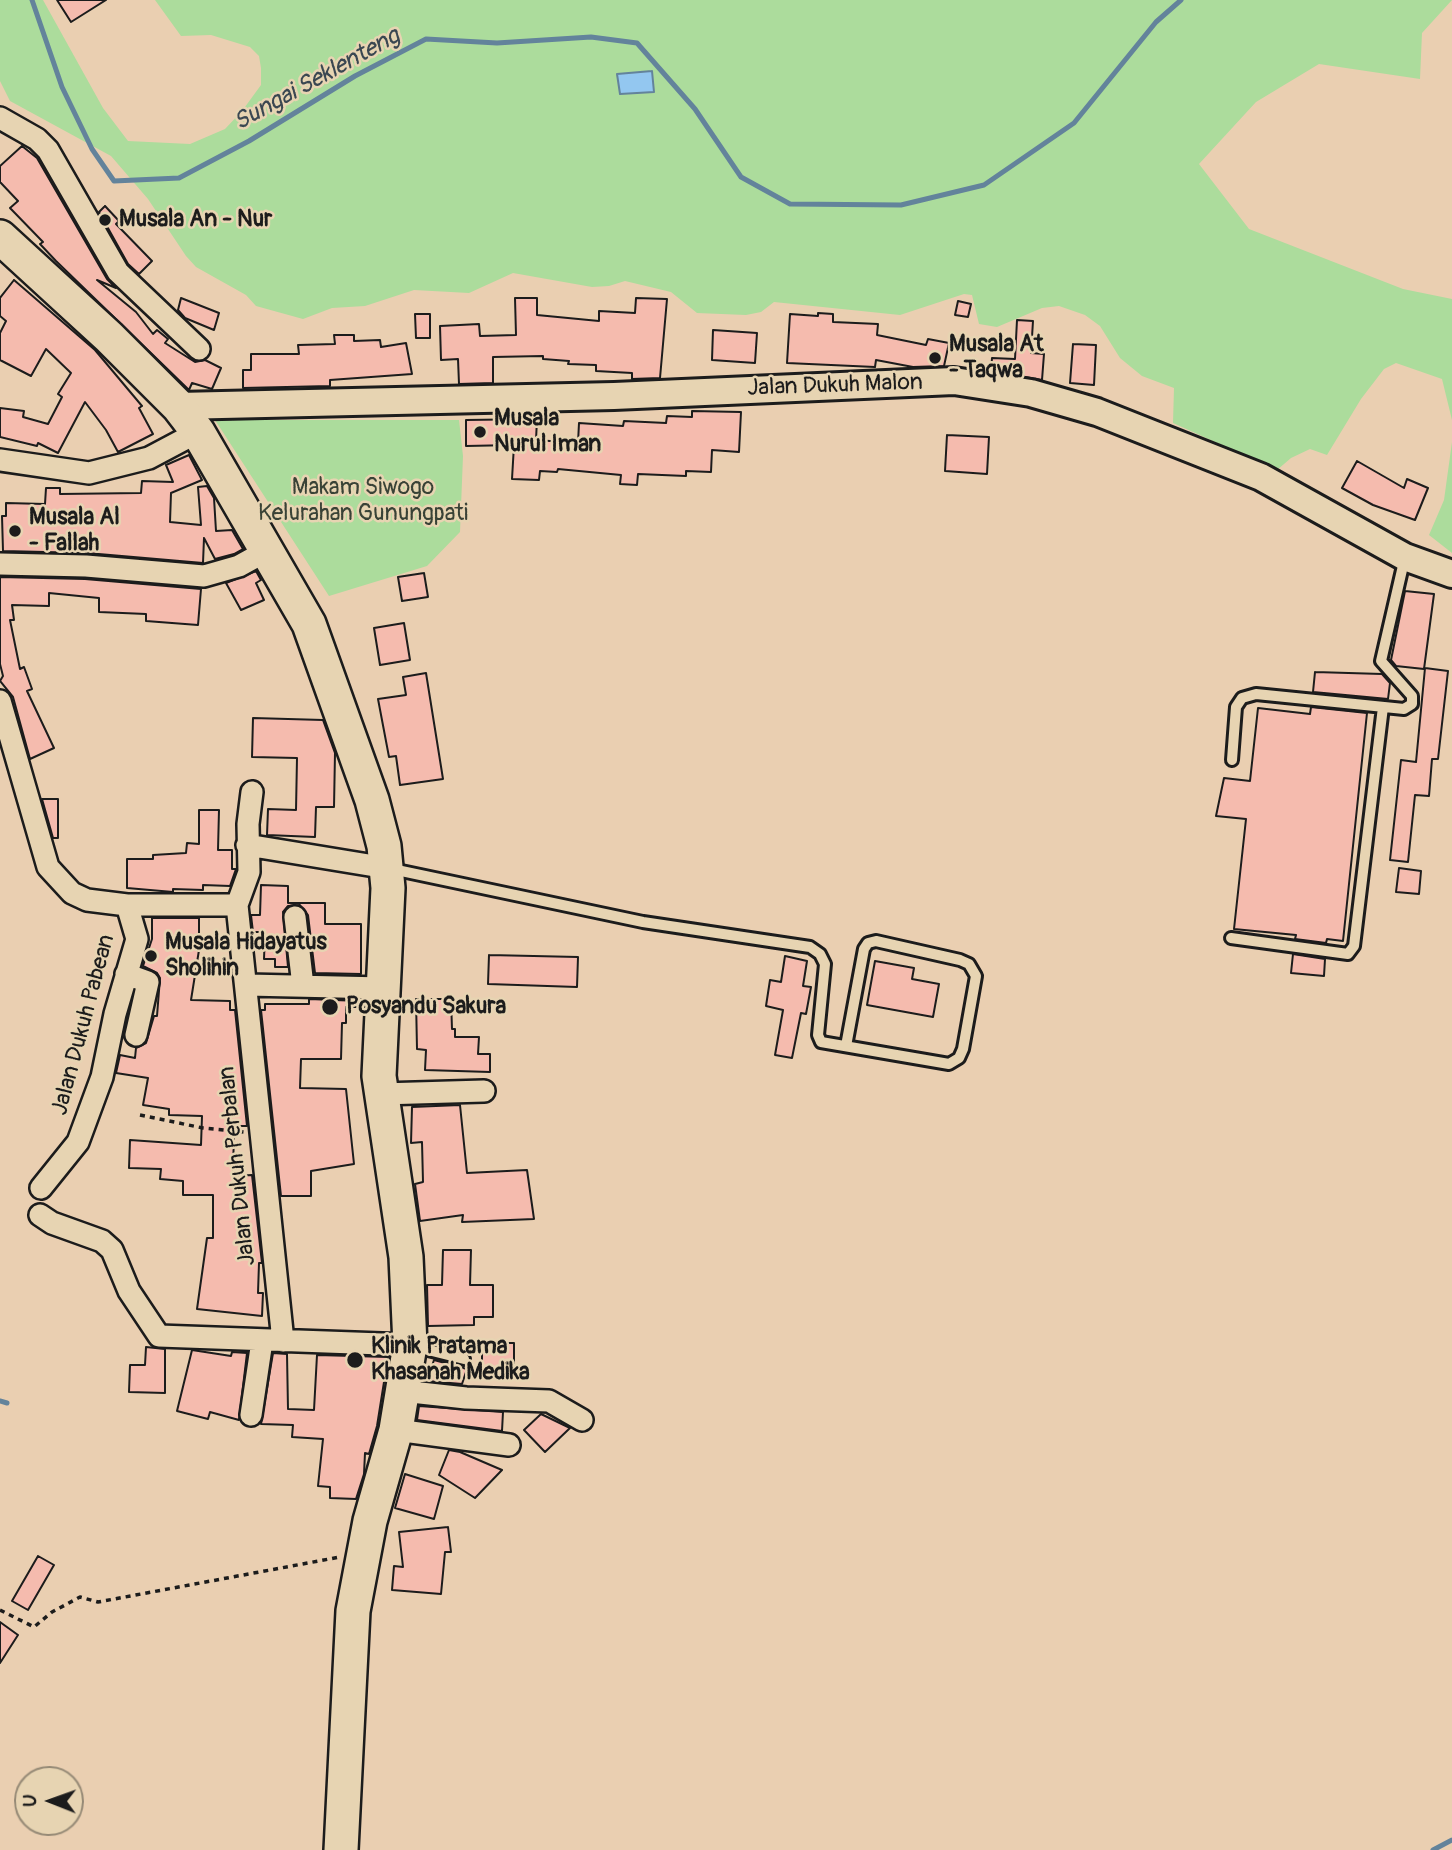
<!DOCTYPE html>
<html>
<head>
<meta charset="utf-8">
<style>
  body { margin:0 }
  #map { position:relative; width:1452px; height:1850px; overflow:hidden; background:#eacfb1; font-family:Pangolin,sans-serif }
  canvas { display:block }
  .north { position:absolute; left:14px; top:1766px; width:70px; height:70px; box-sizing:border-box; background:#e7d4b2; border:2px solid #968a76; border-radius:50%; rotate:271deg; font-size:19px; font-weight:700; line-height:28px; text-align:center; color:#1c1c1c }
  .north::after { content:''; display:block; margin:auto; width:24px; height:32px; background:#1c1c1c; clip-path:polygon(50% 0,100% 100%,50% 72%,0 100%) }
</style>
</head>
<body>
<div id="map">
<canvas width="1452" height="1850"></canvas>
<div class="north">U</div>
</div>
<script>
const ctx = document.querySelector('canvas').getContext('2d');
ctx.lineJoin = 'round';
function paint(path, color) { ctx.fillStyle = color; ctx.fill(path, 'evenodd'); }
const poly = rows => new Path2D(rows.map(r => 'M' + r).join(''));
function stroke(path, color, width, dash) { ctx.strokeStyle = color; ctx.lineWidth = width; ctx.lineCap = dash ? 'butt' : 'round'; ctx.setLineDash(dash || []); ctx.stroke(path); }
function label(font, color, halo, rows, align = 'center') {
  ctx.font = font + ' Pangolin,sans-serif'; ctx.lineWidth = 5; ctx.setLineDash([]); ctx.textBaseline = 'middle'; ctx.strokeStyle = halo; ctx.fillStyle = color; for (const [text, x, y, turn = 0] of rows) {
    ctx.save(); ctx.translate(x, y); ctx.rotate((+turn || 0) * Math.PI / 180); ctx.textAlign = isNaN(turn) ? turn : align; if (halo) ctx.strokeText(text, 0, 0); ctx.fillText(text, 0, 0); ctx.restore();
  }
}
paint(poly([
  [0,0,43,0,103,108,128,141,190,144,225,129,242,111,261,85,261,68,259,56,250,47,211,35,181,36,155,0,1452,0,1422,33,1420,79,1319,64,1256,102,1199,164,1249,229,1403,289,1452,299,1452,420,1442,379,1396,363,1384,369,1361,399,1327,455,1310,449,1291,458,1277,470,1173,423,1174,388,1142,376,1120,358,1100,326,1085,315,1059,306,1042,308,997,327,979,324,972,295,964,294,900,315,774,302,761,312,746,315,697,313,671,292,625,281,609,286,592,287,513,273,469,293,414,290,365,306,332,308,303,319,256,306,246,295,196,267,186,256,148,199,111,156,10,101,0,81],
  [215,420,459,420,463,456,460,532,427,566,329,596],
  [1452,442,1452,553,1429,535,1444,500]
]), '#acdc9c');
const water = poly([
  [652,71,654,92,620,94,617,74,652,71]
]);
paint(water, '#93c7f0');
stroke(water, '#63839b', 2);
stroke(poly([
  [32,0,62,87,92,149,114,181,179,178,249,141,355,76,426,39,497,43,591,37,637,43,695,109,741,177,790,204,901,205,984,185,1074,123,1156,22,1181,0],
  [0,1401,7,1403],
  [1433,1850,1452,1840]
]), '#63839b', 5);
const building = poly([
  [57,0,106,0,71,22,57,0],
  [22,146,37,158,107,279,116,288,97,280,136,312,153,334,157,330,168,339,165,343,195,362,205,360,221,368,212,389,192,383,189,390,56,261,40,244,43,242,10,208,18,201,0,182,0,166,22,146],
  [105,206,119,221,116,224,152,261,139,274,128,264,99,212,105,206],
  [14,280,95,350,142,406,139,408,153,434,118,452,106,430,85,402,58,453,38,443,37,446,0,437,0,408,24,411,23,417,48,424,62,397,58,394,71,373,46,349,31,376,0,360,0,333,6,321,0,316,0,298,14,280],
  [181,298,219,313,214,330,185,318,178,310,181,298],
  [515,298,537,298,537,315,599,321,599,311,635,313,636,298,667,299,660,378,632,379,632,373,596,371,596,365,568,364,569,361,543,359,543,356,493,357,493,383,459,384,458,359,441,360,440,326,479,324,480,336,516,335,515,298],
  [958,301,971,304,968,317,955,315,958,301],
  [818,313,833,314,833,322,878,324,877,335,926,345,928,339,949,343,944,366,913,367,876,360,875,367,787,363,790,314,818,316,818,313],
  [415,314,430,314,430,338,416,338,415,314],
  [1017,320,1033,321,1031,353,1044,354,1042,380,991,371,992,358,1015,359,1017,320],
  [713,330,757,333,755,363,712,360,713,330],
  [334,335,354,335,354,341,380,340,381,347,406,343,412,374,330,380,330,386,243,388,243,370,251,370,251,354,299,354,298,345,335,344,334,335],
  [1073,344,1096,345,1094,385,1070,383,1073,344],
  [692,411,741,412,739,452,712,450,711,472,686,471,686,476,638,474,637,485,620,484,621,475,558,469,557,472,540,471,539,480,512,479,514,445,466,446,466,420,537,419,536,440,578,443,579,423,623,426,624,421,666,423,667,416,692,417,692,411],
  [947,435,989,437,987,474,945,471,947,435],
  [189,455,202,480,171,493,170,522,201,525,198,487,207,486,214,498,216,531,232,530,243,549,234,554,215,559,204,538,203,563,87,553,3,551,2,516,6,516,6,503,45,504,46,488,60,488,60,494,141,493,142,481,173,482,166,465,189,455],
  [1357,461,1404,488,1407,479,1428,488,1415,520,1373,505,1342,488,1357,461],
  [256,571,261,580,256,583,264,600,241,610,226,583,256,571],
  [424,573,428,597,402,601,398,577,424,573],
  [0,577,85,579,201,589,198,625,146,621,146,614,99,612,99,598,49,593,49,606,12,605,14,620,10,620,20,669,24,667,32,689,27,691,54,748,30,759,13,697,0,681,3,676,0,664,0,577],
  [1405,591,1434,594,1424,669,1396,666,1391,660,1405,591],
  [404,623,410,660,380,665,374,628,404,623],
  [1425,668,1448,671,1438,759,1432,759,1429,796,1415,795,1408,862,1390,860,1401,760,1416,762,1425,668],
  [1315,672,1382,674,1390,683,1388,699,1313,692,1315,672],
  [426,673,443,779,400,785,396,756,389,757,378,699,406,695,403,677,426,673],
  [1311,707,1367,713,1343,941,1327,939,1326,943,1295,939,1296,935,1234,929,1246,819,1216,816,1224,778,1250,781,1258,708,1310,714,1311,707],
  [253,718,323,720,335,753,334,807,316,807,315,837,267,835,268,809,296,810,297,758,252,757,253,718],
  [42,799,58,799,58,838,53,838,42,799],
  [199,810,219,810,218,850,232,850,232,869,236,869,230,886,203,885,203,890,173,889,173,892,127,888,127,859,153,859,153,855,186,853,187,843,199,844,199,810],
  [1399,868,1421,871,1419,894,1396,892,1399,868],
  [261,885,288,886,288,903,325,903,325,924,361,924,361,974,315,973,308,915,300,905,288,906,283,912,288,967,275,967,275,959,264,959,265,932,253,932,251,915,260,915,261,885],
  [152,918,199,918,199,950,191,1000,230,1001,230,1010,235,1010,247,1126,234,1126,233,1176,252,1175,262,1263,259,1263,258,1293,263,1293,262,1316,197,1309,207,1238,213,1238,213,1195,183,1195,183,1181,160,1179,161,1169,129,1168,130,1140,201,1145,202,1116,169,1115,169,1109,143,1105,148,1078,116,1073,120,1055,135,1058,136,1048,146,1043,154,1016,157,1016,160,978,157,973,143,966,152,939,152,918],
  [1293,954,1325,959,1324,976,1291,973,1293,954],
  [489,955,578,957,577,987,488,984,489,955],
  [785,956,807,961,803,986,811,987,806,1014,801,1013,792,1058,775,1055,783,1010,766,1006,770,980,781,982,785,956],
  [875,961,914,968,912,979,939,984,933,1017,867,1005,875,961],
  [309,999,360,1001,360,1007,346,1007,346,1023,342,1023,341,1059,301,1059,300,1088,346,1089,354,1164,311,1171,311,1196,281,1196,261,1010,265,1010,265,1004,309,1004,309,999],
  [416,999,451,999,452,1029,455,1029,455,1037,479,1037,478,1054,490,1054,490,1072,425,1070,426,1050,417,1049,416,999],
  [460,1105,467,1173,527,1170,534,1219,462,1222,463,1215,420,1221,415,1184,423,1182,422,1142,411,1143,412,1107,460,1105],
  [443,1250,471,1250,470,1285,493,1285,493,1317,474,1317,474,1325,428,1326,427,1285,442,1285,443,1250],
  [482,1343,514,1343,514,1377,492,1377,492,1367,482,1367,482,1343],
  [146,1347,165,1349,165,1393,129,1392,130,1365,145,1365,146,1347],
  [192,1350,231,1356,232,1352,247,1353,239,1420,210,1412,208,1419,177,1411,192,1350],
  [273,1353,287,1354,288,1409,314,1410,317,1355,388,1357,377,1426,369,1454,365,1453,364,1474,356,1499,330,1498,330,1487,318,1486,323,1439,292,1437,293,1425,261,1424,273,1353],
  [434,1360,467,1369,462,1384,427,1381,434,1360],
  [419,1406,503,1412,502,1431,417,1420,419,1406],
  [541,1414,570,1428,545,1452,524,1430,541,1414],
  [449,1450,460,1452,502,1470,475,1498,439,1475,449,1450],
  [405,1474,443,1486,434,1519,395,1508,405,1474],
  [448,1527,451,1552,445,1552,441,1594,392,1590,394,1566,403,1567,399,1532,448,1527],
  [38,1556,54,1565,28,1610,12,1601,38,1556],
  [0,1622,18,1635,0,1663,0,1622]
]);
paint(building, '#f5bbae');
stroke(building, '#1c1c1c', 2);
const service = poly([
  [1232,760,1236,707,1242,698,1256,694,1404,709,1412,704,1412,696,1381,661,1405,557],
  [392,869,643,922,810,947,820,954,825,964,818,1035,821,1042,949,1064,959,1058,963,1049,976,976,969,964,960,960,876,941,868,943,864,949,846,1046],
  [1231,938,1348,954,1354,946,1383,707],
  [412,1346,464,1359]
]);
const minor = poly([
  [0,118,37,139,48,150,118,272,199,349],
  [0,460,89,473,149,458,198,432],
  [0,564,86,566,204,576,239,566,268,550],
  [0,701,48,867,72,893,87,900,127,905,237,905],
  [247,845,387,868],
  [237,905,283,1341],
  [237,905,249,872,248,824,252,792],
  [295,917,303,986],
  [126,974,148,982,136,1035],
  [247,985,384,988],
  [381,1094,484,1091],
  [41,1188,78,1142,102,1077,115,1014,137,939,127,905],
  [40,1215,52,1223,102,1241,112,1250,129,1291,159,1336,410,1345],
  [402,1391,466,1398,549,1401,582,1420],
  [251,1415,262,1341],
  [396,1430,509,1445]
]);
const tertiary = poly([
  [178,406,614,396,954,381,1031,393,1097,412,1261,477,1405,557,1452,574]
]);
const primary = poly([
  [0,237,109,337,178,406,198,432,309,624,372,800,384,846,388,888,379,1076,406,1257,410,1345,396,1430,370,1521,353,1611,341,1850]
]);
stroke(service, '#1c1c1c', 16);
stroke(minor, '#1c1c1c', 26);
stroke(tertiary, '#1c1c1c', 32);
stroke(primary, '#1c1c1c', 38);
stroke(poly([
  [140,1115,203,1128,244,1132],
  [0,1610,34,1627,52,1612,80,1597,98,1602,340,1557]
]), '#1c1c1c', 3.5, [5, 5]);
stroke(service, '#e7d4b2', 10);
stroke(minor, '#e7d4b2', 21);
stroke(tertiary, '#e7d4b2', 26);
stroke(primary, '#e7d4b2', 33);
for (const [x, y, r, color] of [
  [105,220,7,"#1c1c1c"],
  [935,358,7,"#1c1c1c"],
  [480,432,7,"#1c1c1c"],
  [15,531,7,"#1c1c1c"],
  [151,956,7,"#1c1c1c"],
  [330,1007,9,"#1c1c1c"],
  [355,1360,9,"#1c1c1c"]
]) { const dot = new Path2D(); dot.arc(x, y, r, 0, 2 * Math.PI); ctx.fillStyle = color; ctx.fill(dot); stroke(dot, '#e7d4b2', 2.5); }
label('bold 23px', '#1c1c1c', '#e7d4b2', [
  ["Musala An - Nur",119,220],
  ["Musala At",949,345],
  ["- Taqwa",949,371],
  ["Musala",494,419],
  ["Nurul Iman",494,445],
  ["Musala Al",29,518],
  ["- Fallah",29,544],
  ["Musala Hidayatus",165,943],
  ["Sholihin",165,969],
  ["Posyandu Sakura",346,1007],
  ["Klinik Pratama",371,1347],
  ["Khasanah Medika",371,1373]
], 'left');
label('23px', '#1c1c1c', '#e7d4b2', [
  ["Jalan Dukuh Malon",835,386,-2],
  ["Jalan Dukuh Pabean",84,1025,-75],
  ["Jalan Dukuh Perbalan",238,1166,-96]
]);
label('23px', '#394236', '#e7d4b2', [
  ["Makam Siwogo",363,488],
  ["Kelurahan Gunungpati",363,514]
]);
label('italic 24px', '#3a4751', '#e7d4b2', [
  ["Sungai Seklenteng",317,80,-29]
]);
</script>
</body>
</html>
